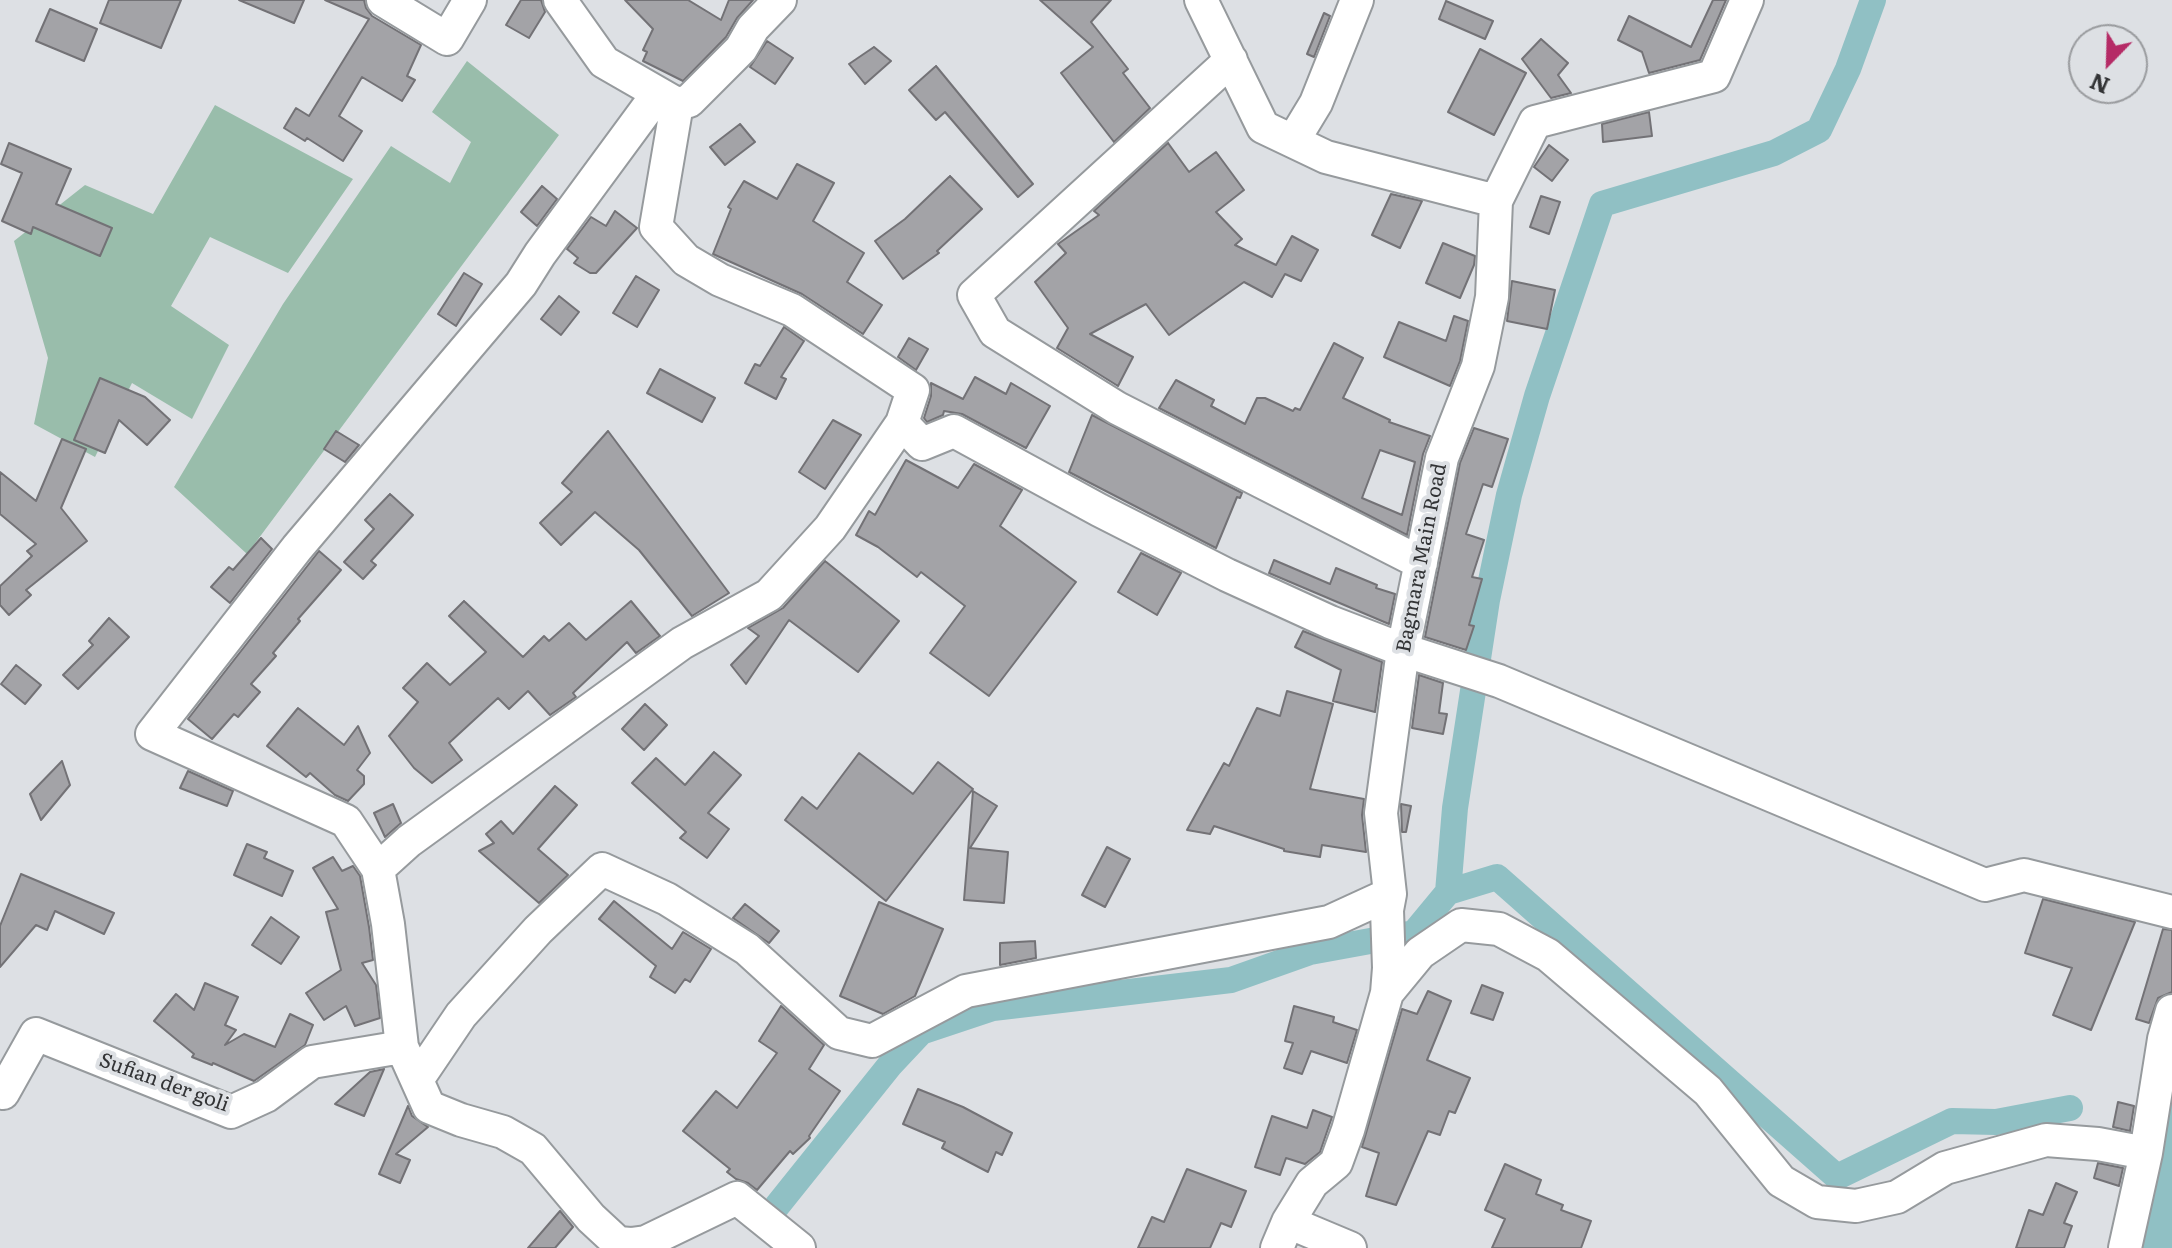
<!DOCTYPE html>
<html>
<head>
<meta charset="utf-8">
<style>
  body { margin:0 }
  #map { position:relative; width:2172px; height:1248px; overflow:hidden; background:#dde0e4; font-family:Literata,serif }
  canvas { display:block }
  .north { position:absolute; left:2068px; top:24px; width:80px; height:80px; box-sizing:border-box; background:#dde0e4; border:2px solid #999b9e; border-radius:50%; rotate:203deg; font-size:22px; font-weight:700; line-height:32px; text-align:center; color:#333436 }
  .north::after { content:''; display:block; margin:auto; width:28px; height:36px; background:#b52b66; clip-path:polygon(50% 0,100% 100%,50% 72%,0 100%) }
</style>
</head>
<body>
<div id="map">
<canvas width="2172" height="1248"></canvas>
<div class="north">N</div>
</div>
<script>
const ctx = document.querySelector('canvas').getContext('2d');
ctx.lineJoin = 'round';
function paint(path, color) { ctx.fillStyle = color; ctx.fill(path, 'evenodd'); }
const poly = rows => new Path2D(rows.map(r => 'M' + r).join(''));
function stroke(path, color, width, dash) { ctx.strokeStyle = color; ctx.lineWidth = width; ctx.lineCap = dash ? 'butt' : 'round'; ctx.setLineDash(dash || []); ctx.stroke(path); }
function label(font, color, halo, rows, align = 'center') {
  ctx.font = font + ' Literata,serif'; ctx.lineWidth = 8; ctx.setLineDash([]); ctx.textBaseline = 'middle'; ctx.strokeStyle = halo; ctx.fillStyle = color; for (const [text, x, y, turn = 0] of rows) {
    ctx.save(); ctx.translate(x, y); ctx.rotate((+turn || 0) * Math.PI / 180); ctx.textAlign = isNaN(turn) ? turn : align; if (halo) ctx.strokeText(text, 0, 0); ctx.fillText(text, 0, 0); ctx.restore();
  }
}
paint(poly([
  [467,61,559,135,247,554,174,487,283,304,391,146,450,183,471,142,432,112],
  [215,105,353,179,288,273,210,237,171,306,229,345,192,419,132,383,95,457,34,424,48,358,14,241,85,185,153,214]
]), '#99bdab');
paint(poly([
  [2172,1047,2172,1248,2132,1248]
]), '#90c0c4');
stroke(poly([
  [1448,892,1455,808,1487,600,1509,495,1537,396,1602,204,1774,153,1819,130,1848,69,1873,0],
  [777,1206,890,1065,921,1032,993,1008,1231,980,1310,952,1414,933,1448,892,1497,877,1837,1177,1952,1121,1996,1122,2070,1108]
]), '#90c0c4', 26);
const building = poly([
  [109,0,181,0,161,48,100,23,109,0],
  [239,0,304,0,294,23,239,0],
  [325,0,364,0,366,8,372,16,421,45,407,76,415,80,402,101,362,77,339,116,362,131,343,161,307,138,305,141,284,128,296,108,309,116,369,19,325,0],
  [521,0,541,0,545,12,529,38,506,25,521,0],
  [625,0,688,0,721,20,729,0,753,0,737,18,726,37,683,81,643,61,647,52,643,50,653,29,625,0],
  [1040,0,1111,0,1091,22,1128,69,1123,73,1150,108,1114,142,1061,73,1093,47,1040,0],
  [1713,0,1726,0,1700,60,1649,73,1642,52,1618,40,1629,16,1691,47,1713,0],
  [1446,1,1493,21,1485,39,1439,19,1446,1],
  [50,9,97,29,84,61,36,41,50,9],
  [1324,13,1330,16,1314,57,1307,54,1324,13],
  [1541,39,1568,63,1558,75,1571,93,1551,98,1522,59,1541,39],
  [767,41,793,58,775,84,750,67,767,41],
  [874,47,891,61,865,84,849,64,874,47],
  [1480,49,1526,73,1494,135,1448,112,1480,49],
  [936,66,1033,184,1018,197,945,112,936,120,909,90,936,66],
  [1649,112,1652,136,1603,142,1602,124,1649,112],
  [740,124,755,142,725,165,710,147,740,124],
  [9,143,71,169,56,204,112,228,100,256,33,227,31,234,2,221,22,173,1,164,9,143],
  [1168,143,1189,172,1216,152,1244,190,1216,212,1242,239,1235,245,1276,265,1292,236,1318,250,1301,281,1285,274,1272,297,1244,282,1169,335,1146,304,1090,334,1133,357,1118,386,1057,348,1068,328,1035,282,1066,253,1058,244,1099,215,1094,211,1168,143],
  [1549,145,1568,160,1552,181,1534,167,1549,145],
  [797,164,834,183,813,221,864,253,847,282,882,305,863,334,802,294,713,254,731,209,728,207,744,181,777,199,797,164],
  [950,176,982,209,937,251,939,253,903,279,875,241,905,219,950,176],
  [542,186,557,199,537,226,521,212,542,186],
  [1391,194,1422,201,1400,248,1372,235,1391,194],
  [1541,196,1560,202,1549,234,1530,227,1541,196],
  [615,211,637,228,596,273,590,273,574,263,578,258,567,249,591,217,606,226,615,211],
  [1443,243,1475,256,1474,265,1460,298,1426,283,1443,243],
  [464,273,482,284,456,326,438,314,464,273],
  [636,276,659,290,637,327,613,313,636,276],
  [1512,281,1555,290,1547,329,1507,321,1512,281],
  [559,296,579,312,561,335,541,319,559,296],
  [1454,316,1468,321,1460,361,1450,386,1384,357,1399,322,1446,341,1454,316],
  [784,327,804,341,781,377,786,379,776,399,745,383,755,364,760,366,784,327],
  [909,338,928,349,916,370,898,357,909,338],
  [1334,343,1363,358,1343,398,1390,420,1389,422,1430,436,1423,454,1407,535,1159,408,1176,380,1214,400,1211,406,1245,424,1257,398,1265,398,1293,411,1295,408,1300,410,1334,343],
  [1380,450,1415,462,1402,515,1362,498,1380,450],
  [660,369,715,398,702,422,647,393,660,369],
  [975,377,1006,394,1011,383,1050,406,1026,448,962,414,944,411,943,415,927,422,924,418,931,396,931,383,963,399,975,377],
  [100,378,145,397,170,420,147,445,119,420,105,453,74,440,100,378],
  [1092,415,1242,493,1240,498,1237,497,1216,548,1069,472,1092,415],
  [833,420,861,435,825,489,799,472,833,420],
  [1474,428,1508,439,1492,487,1483,484,1466,534,1484,540,1472,577,1482,579,1469,625,1474,626,1466,650,1425,637,1460,463,1474,428],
  [336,431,359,445,345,462,324,449,336,431],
  [608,431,729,593,692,616,639,550,595,512,561,545,540,523,572,492,562,483,608,431],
  [62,439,86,449,61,508,87,541,26,590,31,595,9,615,0,605,0,586,32,556,27,551,36,544,0,514,0,472,36,501,62,439],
  [906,460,958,488,974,464,1022,490,1000,526,1076,582,989,696,930,653,965,606,921,572,917,577,878,547,856,535,869,511,875,515,906,460],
  [390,494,413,515,371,561,376,565,363,579,344,562,374,529,365,520,390,494],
  [261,538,272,549,230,603,211,587,229,567,233,570,261,538],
  [319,551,341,570,298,619,300,621,273,653,276,656,251,684,260,692,238,717,234,714,212,739,188,719,319,551],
  [1141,553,1181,573,1157,615,1118,592,1141,553],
  [1274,560,1330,584,1336,568,1377,585,1376,588,1395,594,1389,624,1269,573,1274,560],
  [825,561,899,621,858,672,789,620,746,684,731,665,759,636,748,628,783,608,825,561],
  [464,601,523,657,544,636,549,641,569,623,586,640,631,601,660,636,636,653,627,642,573,693,576,697,550,715,528,691,509,709,498,698,449,743,462,760,432,783,414,768,389,736,418,702,403,688,427,663,450,685,486,652,449,616,464,601],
  [109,618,129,637,78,689,63,675,93,645,89,641,109,618],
  [1303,631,1382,662,1375,712,1333,701,1341,670,1295,647,1303,631],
  [16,665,41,685,25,704,1,684,16,665],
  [1419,675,1443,683,1439,713,1447,714,1443,734,1412,728,1419,675],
  [1287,691,1333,704,1310,789,1364,799,1362,815,1366,852,1322,845,1320,857,1284,851,1284,849,1214,826,1210,834,1187,830,1224,763,1229,766,1257,708,1280,716,1287,691],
  [645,704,667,725,644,750,622,729,645,704],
  [298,708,344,745,358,726,370,753,357,770,364,776,364,784,348,801,335,795,310,773,306,777,267,746,298,708],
  [714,752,741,775,708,813,729,829,707,858,680,838,686,832,632,783,656,758,685,785,714,752],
  [859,753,913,794,938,762,973,789,886,901,785,820,802,797,817,809,859,753],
  [62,761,70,785,41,820,30,794,62,761],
  [188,771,233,791,227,806,180,788,188,771],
  [555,786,577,805,538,849,568,875,539,903,479,851,494,843,486,834,501,821,513,834,555,786],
  [973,791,997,806,970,848,1008,852,1004,903,964,900,973,791],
  [393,804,401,823,385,837,374,813,393,804],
  [1401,804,1411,806,1406,832,1402,832,1401,804],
  [247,844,267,852,264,858,293,871,282,896,234,875,247,844],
  [1107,847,1130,859,1105,907,1082,895,1107,847],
  [333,857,342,871,353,866,360,876,369,927,373,960,362,963,376,985,380,1018,355,1026,346,1006,324,1020,306,993,341,970,326,912,338,909,313,868,333,857],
  [21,874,114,913,104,934,55,911,47,930,36,925,0,967,0,926,21,874],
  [2043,899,2135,922,2091,1030,2053,1015,2072,968,2025,953,2043,899],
  [614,901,672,949,683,932,711,949,690,982,685,979,675,993,650,977,656,966,599,919,614,901],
  [879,902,943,929,915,996,883,1014,840,996,879,902],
  [745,904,779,931,769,943,733,918,745,904],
  [271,917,299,937,281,964,252,945,271,917],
  [2163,929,2172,930,2172,992,2158,998,2149,1023,2136,1019,2163,929],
  [1035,941,1036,958,1000,965,1000,943,1035,941],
  [205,983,238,997,225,1025,236,1030,225,1045,244,1034,275,1047,290,1014,313,1025,305,1045,254,1081,213,1063,212,1065,192,1057,194,1054,154,1021,176,994,194,1010,205,983],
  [1482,985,1503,993,1493,1020,1471,1013,1482,985],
  [1428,991,1451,1001,1427,1060,1470,1078,1455,1113,1449,1111,1440,1135,1428,1131,1396,1205,1366,1196,1379,1153,1362,1147,1402,1009,1417,1014,1428,991],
  [781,1006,824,1045,809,1069,840,1091,809,1136,810,1138,793,1154,790,1151,757,1190,748,1183,736,1179,727,1172,730,1169,683,1131,716,1091,737,1108,777,1053,759,1041,781,1006],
  [1294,1006,1334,1017,1333,1022,1357,1030,1347,1063,1311,1051,1302,1074,1284,1068,1293,1043,1285,1041,1294,1006],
  [384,1069,364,1116,335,1104,370,1072,384,1069],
  [918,1089,963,1107,1012,1133,1002,1155,996,1152,988,1172,942,1148,945,1142,903,1124,918,1089],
  [2118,1102,2134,1106,2130,1131,2113,1127,2118,1102],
  [408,1106,412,1116,428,1127,396,1154,410,1160,400,1183,379,1174,408,1106],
  [1313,1110,1332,1117,1320,1152,1305,1164,1286,1158,1280,1175,1255,1167,1272,1116,1307,1128,1313,1110],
  [2098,1163,2123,1168,2119,1186,2094,1178,2098,1163],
  [1505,1164,1541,1180,1536,1194,1563,1205,1561,1210,1591,1221,1581,1248,1492,1248,1505,1219,1485,1210,1505,1164],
  [1187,1169,1246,1191,1231,1227,1221,1223,1210,1248,1138,1248,1152,1217,1164,1222,1187,1169],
  [2056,1183,2077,1192,2064,1223,2072,1226,2064,1248,2016,1248,2029,1210,2043,1215,2056,1183],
  [560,1211,573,1227,555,1248,528,1248,560,1211]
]);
paint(building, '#a3a3a7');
stroke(building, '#737276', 2);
const minor = poly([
  [383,0,447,39,470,0],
  [560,0,604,62,677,104,656,227,686,260,720,280,792,310,913,390,902,423,922,444,954,431,1099,510,1227,575,1330,622,1403,650,1499,681,1985,885,2024,875,2172,912],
  [1201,0,1263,127,1326,157,1496,201],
  [1231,60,974,295,995,332,1117,408,1421,563],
  [657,95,540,254,521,284,297,548,152,734,346,821,378,869,388,924,402,1047,429,1107,461,1120,503,1132,533,1149,591,1218,618,1243,631,1244,646,1242,737,1198,799,1248],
  [677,104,689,101,741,49,753,28,780,0],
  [1293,141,1316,103,1357,0],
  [378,869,409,841,682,643,769,595,830,528,902,423],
  [1387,993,1420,953,1461,925,1499,929,1548,955,1708,1091,1781,1181,1817,1202,1856,1206,1897,1197,1945,1168,2046,1140,2098,1144,2146,1153],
  [417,1080,461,1015,538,930,602,869,667,899,747,949,839,1033,872,1041,966,991,1329,922,1390,894],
  [0,1088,3,1093,36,1034,231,1112,266,1096,312,1062,402,1047],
  [1288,1222,1350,1248],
  [1277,1248,1288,1222,1312,1183,1336,1163,1348,1130,1387,993,1389,968,1387,910,1390,894,1381,813,1403,650,1442,458,1478,366,1492,297,1496,201,1535,122,1714,76,1747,0],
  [2125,1248,2146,1153,2164,1039,2172,1011]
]);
stroke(minor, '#969a9d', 36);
stroke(minor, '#fff', 32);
label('20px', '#333436', '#dde0e4', [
  ["Bagmara Main Road",1422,558,-79],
  ["Sufian der goli",164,1083,20]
]);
</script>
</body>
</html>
